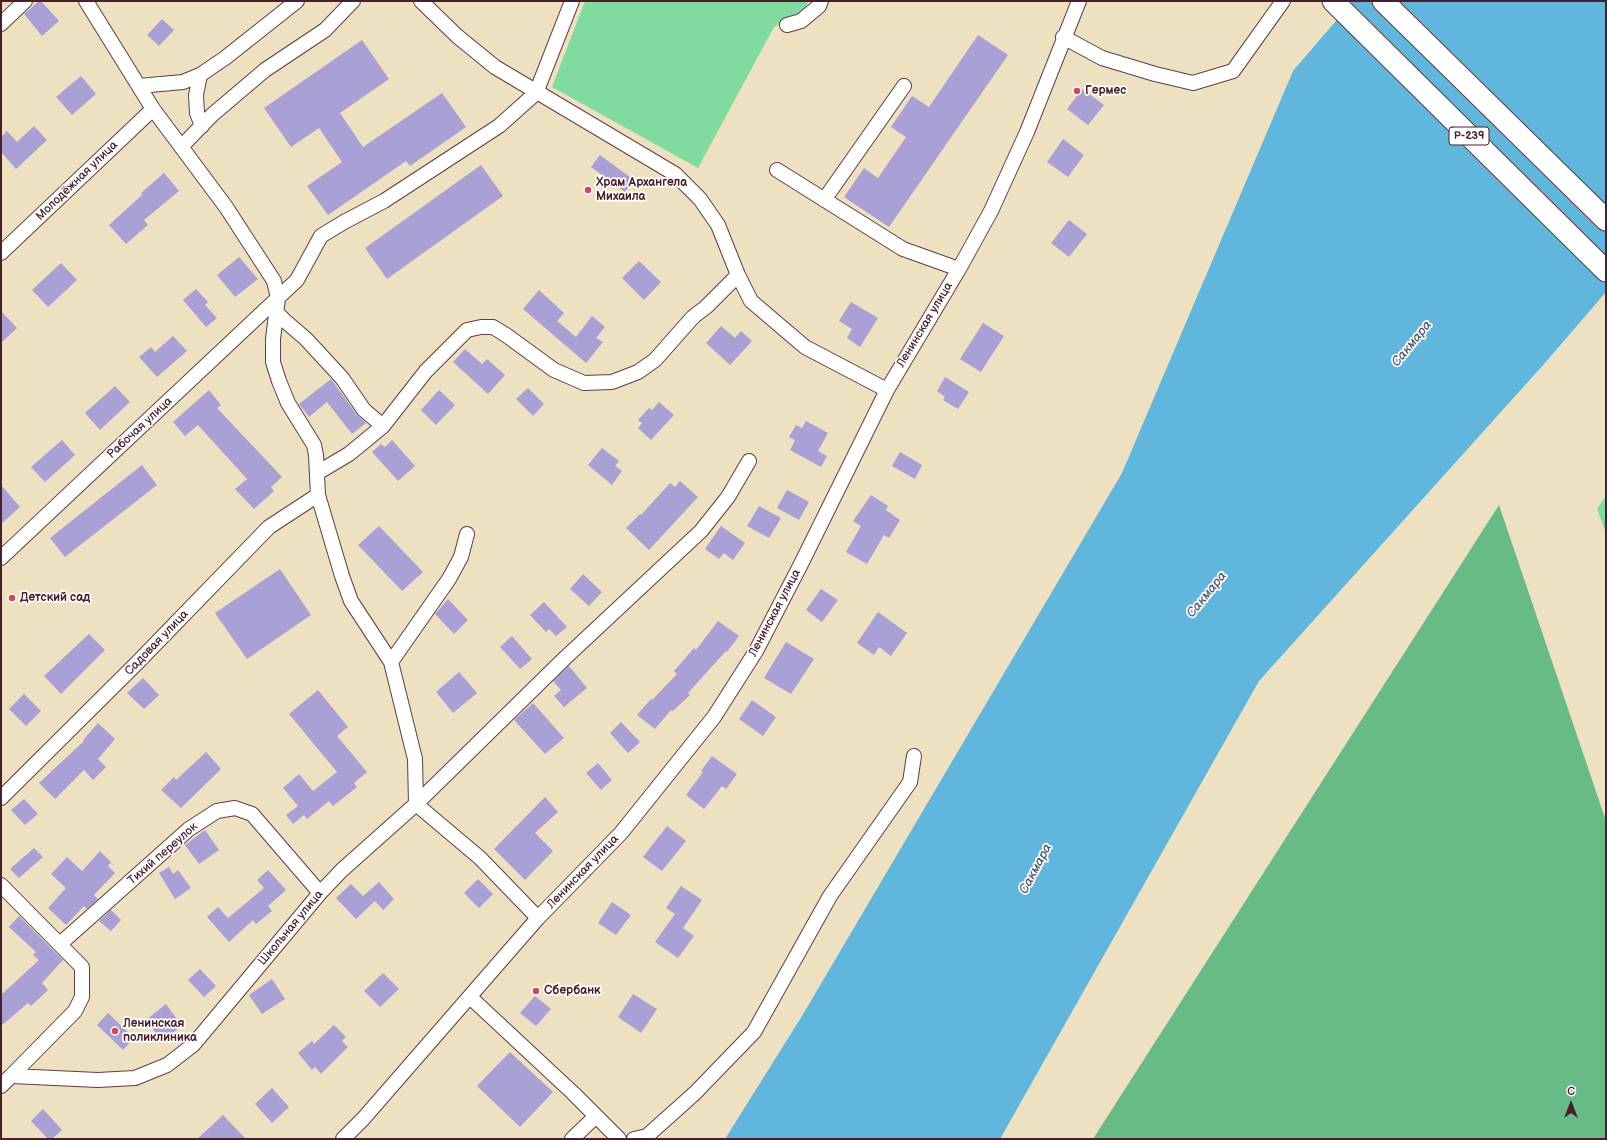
<!DOCTYPE html>
<html>
<head>
<meta charset="utf-8">
<style>
  body { margin:0 }
  #map { position:relative; width:1607px; height:1140px; overflow:hidden; background:#ede1c1; font-family:"Balsamiq Sans",sans-serif }
  canvas { display:block }
  .frame { position:absolute; inset:0; border:2px solid #4a1f2b; pointer-events:none }
  .north { position:absolute; left:1551px; top:1084px; width:40px; height:40px; -webkit-text-stroke:3px #fff; paint-order:stroke; rotate:0deg; font-size:11px; font-weight:700; line-height:16px; text-align:center; color:#4a1f2b }
  .north::after { content:''; display:block; margin:auto; width:14px; height:18px; background:#4a1f2b; clip-path:polygon(50% 0,100% 100%,50% 72%,0 100%) }
</style>
</head>
<body>
<div id="map">
<canvas width="1607" height="1140"></canvas>
<div class="frame"></div>
<div class="north">С</div>
</div>
<script>
const ctx = document.querySelector('canvas').getContext('2d');
ctx.lineJoin = 'round';
function paint(path, color) { ctx.fillStyle = color; ctx.fill(path, 'evenodd'); }
const poly = rows => new Path2D(rows.map(r => 'M' + r).join(''));
function stroke(path, color, width, dash) { ctx.strokeStyle = color; ctx.lineWidth = width; ctx.lineCap = dash ? 'butt' : 'round'; ctx.setLineDash(dash || []); ctx.stroke(path); }
function label(font, color, halo, rows, align = 'center') {
  ctx.font = font + ' "Balsamiq Sans",sans-serif'; ctx.lineWidth = 3.5; ctx.setLineDash([]); ctx.textBaseline = 'middle'; ctx.strokeStyle = halo; ctx.fillStyle = color; for (const [text, x, y, turn = 0] of rows) {
    ctx.save(); ctx.translate(x, y); ctx.rotate((+turn || 0) * Math.PI / 180); ctx.textAlign = isNaN(turn) ? turn : align; if (halo) ctx.strokeText(text, 0, 0); ctx.fillText(text, 0, 0); ctx.restore();
  }
}
paint(poly([
  [585,1,809,1,802,13,774,27,698,168,552,87],
  [1606,496,1606,533,1597,509]
]), '#81daa0');
paint(poly([
  [1499,505,1606,821,1606,1139,1093,1139]
]), '#68ba86');
paint(poly([
  [1353,1,1606,1,1606,292,1544,364,1259,681,1000,1139,725,1139,802,1016,1122,473,1293,71]
]), '#60b6dd');
paint(poly([
  [39,1,41,1,59,21,42,36,24,14],
  [162,19,174,30,159,46,147,35],
  [978,35,1008,55,889,227,844,197,864,168,878,178,906,137,891,127,912,96,929,107],
  [362,40,389,79,340,113,363,147,442,93,466,127,410,166,406,161,328,215,307,186,342,162,319,128,291,147,264,108],
  [81,76,96,94,72,115,56,97],
  [1082,89,1104,105,1088,125,1067,109],
  [34,126,47,140,16,169,1,152,1,137,7,131,17,142],
  [1063,139,1084,155,1068,177,1047,162],
  [600,155,634,180,625,192,591,167],
  [481,165,503,196,387,279,365,248],
  [164,173,179,191,144,220,148,225,126,244,109,225,142,195,141,193],
  [1069,220,1087,234,1069,257,1051,243],
  [239,257,258,279,235,297,217,275],
  [639,261,661,282,644,300,622,278],
  [61,263,77,280,48,307,32,290],
  [196,289,208,302,205,305,217,318,206,327,183,300],
  [539,290,564,313,557,321,576,337,592,316,605,327,596,338,603,342,586,363,523,309],
  [851,302,878,318,860,347,847,338,852,329,839,321],
  [1,311,17,328,1,343],
  [983,323,1004,336,981,372,960,359],
  [721,326,735,338,741,331,752,341,730,365,706,343],
  [173,336,187,351,157,377,139,357,151,347,155,352],
  [465,349,482,364,487,359,505,375,488,394,453,362],
  [945,377,969,392,958,409,943,400,945,397,937,391],
  [331,379,357,415,366,423,352,434,327,402,309,417,299,404],
  [115,386,130,402,100,430,85,413],
  [528,388,544,404,533,416,516,399],
  [209,390,221,405,217,408,282,477,271,487,274,491,254,509,235,489,247,479,198,425,185,436,173,422],
  [439,390,455,405,436,425,421,410],
  [659,402,674,415,651,440,638,428,642,423,638,420,649,408,652,410],
  [806,421,828,433,818,451,827,456,821,467,790,450,795,440,789,437,796,425,802,428],
  [62,440,75,455,45,482,31,467],
  [392,440,415,466,398,481,372,452,381,444,385,447],
  [602,448,619,461,615,466,622,471,612,485,588,465],
  [900,452,922,465,915,479,892,466],
  [142,465,157,485,65,557,50,538],
  [680,481,698,497,649,550,626,528,640,514,641,515,670,483,675,487],
  [1,485,20,507,1,524],
  [787,490,809,502,799,520,777,508],
  [871,495,888,506,886,510,900,520,889,538,884,535,867,564,846,552,861,526,853,521],
  [759,506,781,518,769,538,747,526],
  [379,526,423,572,402,591,358,545],
  [721,526,745,543,733,560,724,553,719,559,705,549],
  [280,569,311,615,247,659,215,613],
  [583,574,602,592,589,606,570,589],
  [821,589,838,600,822,622,806,610],
  [448,599,468,620,454,634,435,614],
  [544,602,567,627,556,636,549,629,546,632,530,615],
  [878,612,907,633,891,656,879,647,874,655,857,643],
  [718,621,739,636,727,652,726,651,688,693,690,695,673,711,671,710,655,729,637,715,651,699,652,700,677,674,674,671,694,648,696,650],
  [89,634,105,650,61,694,44,676],
  [512,636,532,659,520,669,500,647],
  [786,642,814,659,791,694,764,678],
  [569,666,587,688,564,707,554,696,561,690,553,681],
  [459,672,477,693,453,713,436,692],
  [143,678,159,695,144,709,127,693],
  [318,690,348,727,337,736,367,772,354,783,357,787,333,806,329,801,307,819,304,815,293,824,286,815,298,806,283,788,299,774,313,791,337,772,289,714],
  [24,694,41,711,26,726,9,709],
  [752,700,776,717,763,736,739,719],
  [533,703,564,738,545,754,514,720],
  [621,722,640,742,628,753,610,733],
  [98,723,115,739,98,759,106,767,93,780,84,770,55,799,39,783,84,741,83,740],
  [206,752,221,769,181,808,161,790,174,777,176,780],
  [712,756,737,774,726,789,722,786,704,809,686,795,703,772,701,771],
  [598,763,612,780,601,790,586,773],
  [545,797,558,812,535,833,553,851,525,880,494,849],
  [24,799,38,814,25,825,11,810],
  [667,826,686,841,662,871,643,857],
  [205,830,219,850,199,864,185,845],
  [34,848,43,857,19,878,10,869],
  [100,851,111,862,108,866,115,873,94,895,98,899,87,909,84,906,66,925,48,908,66,888,51,874,67,857,82,871],
  [169,867,173,874,178,870,191,888,175,899,159,873],
  [268,870,286,890,268,906,272,911,256,924,253,920,229,942,207,917,218,907,228,918,264,888,257,880],
  [478,879,493,894,479,908,464,893],
  [379,882,394,899,383,910,375,901,356,919,336,898,351,884,363,896],
  [681,886,702,900,683,928,694,936,678,958,655,942,675,914,666,908],
  [612,902,631,915,616,935,598,923],
  [111,910,121,920,111,931,99,921],
  [19,916,63,960,42,983,48,990,31,1006,28,1003,1,1026,1,995,39,960,33,955,36,952,9,927],
  [200,969,216,986,204,997,188,980],
  [383,973,399,989,380,1007,364,991],
  [272,979,285,999,262,1014,249,995],
  [633,994,657,1009,641,1033,618,1017],
  [535,996,551,1009,536,1026,520,1013],
  [166,1004,182,1026,162,1041,146,1020],
  [108,1013,134,1038,123,1050,97,1025],
  [334,1025,346,1037,342,1041,348,1047,321,1074,315,1067,312,1070,298,1053,312,1041,314,1044],
  [510,1052,553,1092,520,1127,477,1086],
  [272,1088,289,1107,272,1123,255,1104],
  [43,1109,62,1130,52,1139,48,1139,31,1121],
  [223,1115,246,1139,197,1139]
]), '#a9a0d5');
const minor = poly([
  [86,1,153,109,226,207,274,281,278,298,273,339,273,362,279,381,288,403,314,445,316,455,318,495,342,576,351,601,391,662,415,759,416,804],
  [421,1,457,36,495,67,675,174,700,199,718,225,738,275,751,301,805,347,887,390],
  [1,24,25,1],
  [787,25,801,21,819,6,821,1],
  [1063,37,1102,58,1155,74,1193,83,1233,71,1283,1],
  [200,75,196,95,197,113,202,126],
  [139,86,183,82,200,75,225,58,297,1],
  [181,147,212,115,265,70,325,30,353,1],
  [777,170,903,249,959,269],
  [824,200,904,86],
  [1,253,153,109],
  [276,312,284,320,306,339,342,378,364,410,383,426],
  [317,473,349,454,383,426,426,371,467,330,481,327,493,327,506,335,554,370,584,383,612,382,638,372,655,360,693,317,706,307,738,275],
  [1,558,297,280,321,236,344,222,384,201,499,126,536,93,572,1],
  [391,662,449,579,461,557,467,534],
  [1,798,137,663,269,527,318,495],
  [416,804,565,658,701,531,728,497,749,461],
  [1,885,82,967,82,997,75,1011,11,1076],
  [60,944,189,829,217,811,235,808,252,814,320,893],
  [470,997,573,1093,619,1139],
  [1,1086,11,1076,98,1080,135,1078,167,1065,193,1045,320,893,342,870,416,804,480,858,538,918],
  [343,1139,363,1119,538,918,621,833,714,717,756,651,801,564,887,390,959,269,991,211,1027,132,1079,1],
  [572,1139,596,1116],
  [634,1139,647,1136,695,1093,754,1032,830,896,910,782,914,756]
]);
const highway = poly([
  [1333,1,1606,271],
  [1383,1,1606,220]
]);
stroke(minor, '#623c42', 16);
stroke(highway, '#623c42', 23);
stroke(minor, '#fff', 14);
stroke(highway, '#fff', 21);
for (const [x, y, r, color] of [
  [1077,91,4,"#d1495b"],
  [588,190,4,"#d1495b"],
  [12,598,4,"#d1495b"],
  [536,991,4,"#d1495b"],
  [115,1031,4,"#d1495b"]
]) { const dot = new Path2D(); dot.arc(x, y, r, 0, 2 * Math.PI); ctx.fillStyle = color; ctx.fill(dot); stroke(dot, '#fff', 1.5); }
for (const [x, y, w] of [
  [1469,136,40]
]) { const box = new Path2D(); box.roundRect(x - w / 2, y - 9, w, 18, 3); ctx.fillStyle = '#fff'; ctx.fill(box); stroke(box, '#4a1f2b', 1); }
label('bold 11px', '#4a1f2b', null, [
  ["Р-239",1469,136]
]);
label('bold 12px', '#4a1f2b', '#fff', [
  ["Гермес",1085,91],
  ["Храм Архангела",596,183],
  ["Михаила",596,197],
  ["Детский сад",20,598],
  ["Сбербанк",544,991],
  ["Ленинская",123,1024],
  ["поликлиника",123,1038]
], 'left');
label('12px', '#4a1f2b', '#fff', [
  ["Молодёжная улица",77,181,-44],
  ["Ленинская улица",925,325,-59],
  ["Рабочая улица",140,428,-43],
  ["Ленинская улица",775,613,-62],
  ["Садовая улица",157,643,-46],
  ["Тихий переулок",163,854,-41],
  ["Ленинская улица",583,872,-46],
  ["Школьная улица",291,928,-50]
]);
label('italic 13px', '#535b72', '#fff', [
  ["Сакмара",1412,344,-51],
  ["Сакмара",1207,595,-51],
  ["Сакмара",1036,869,-62]
]);
</script>
</body>
</html>
